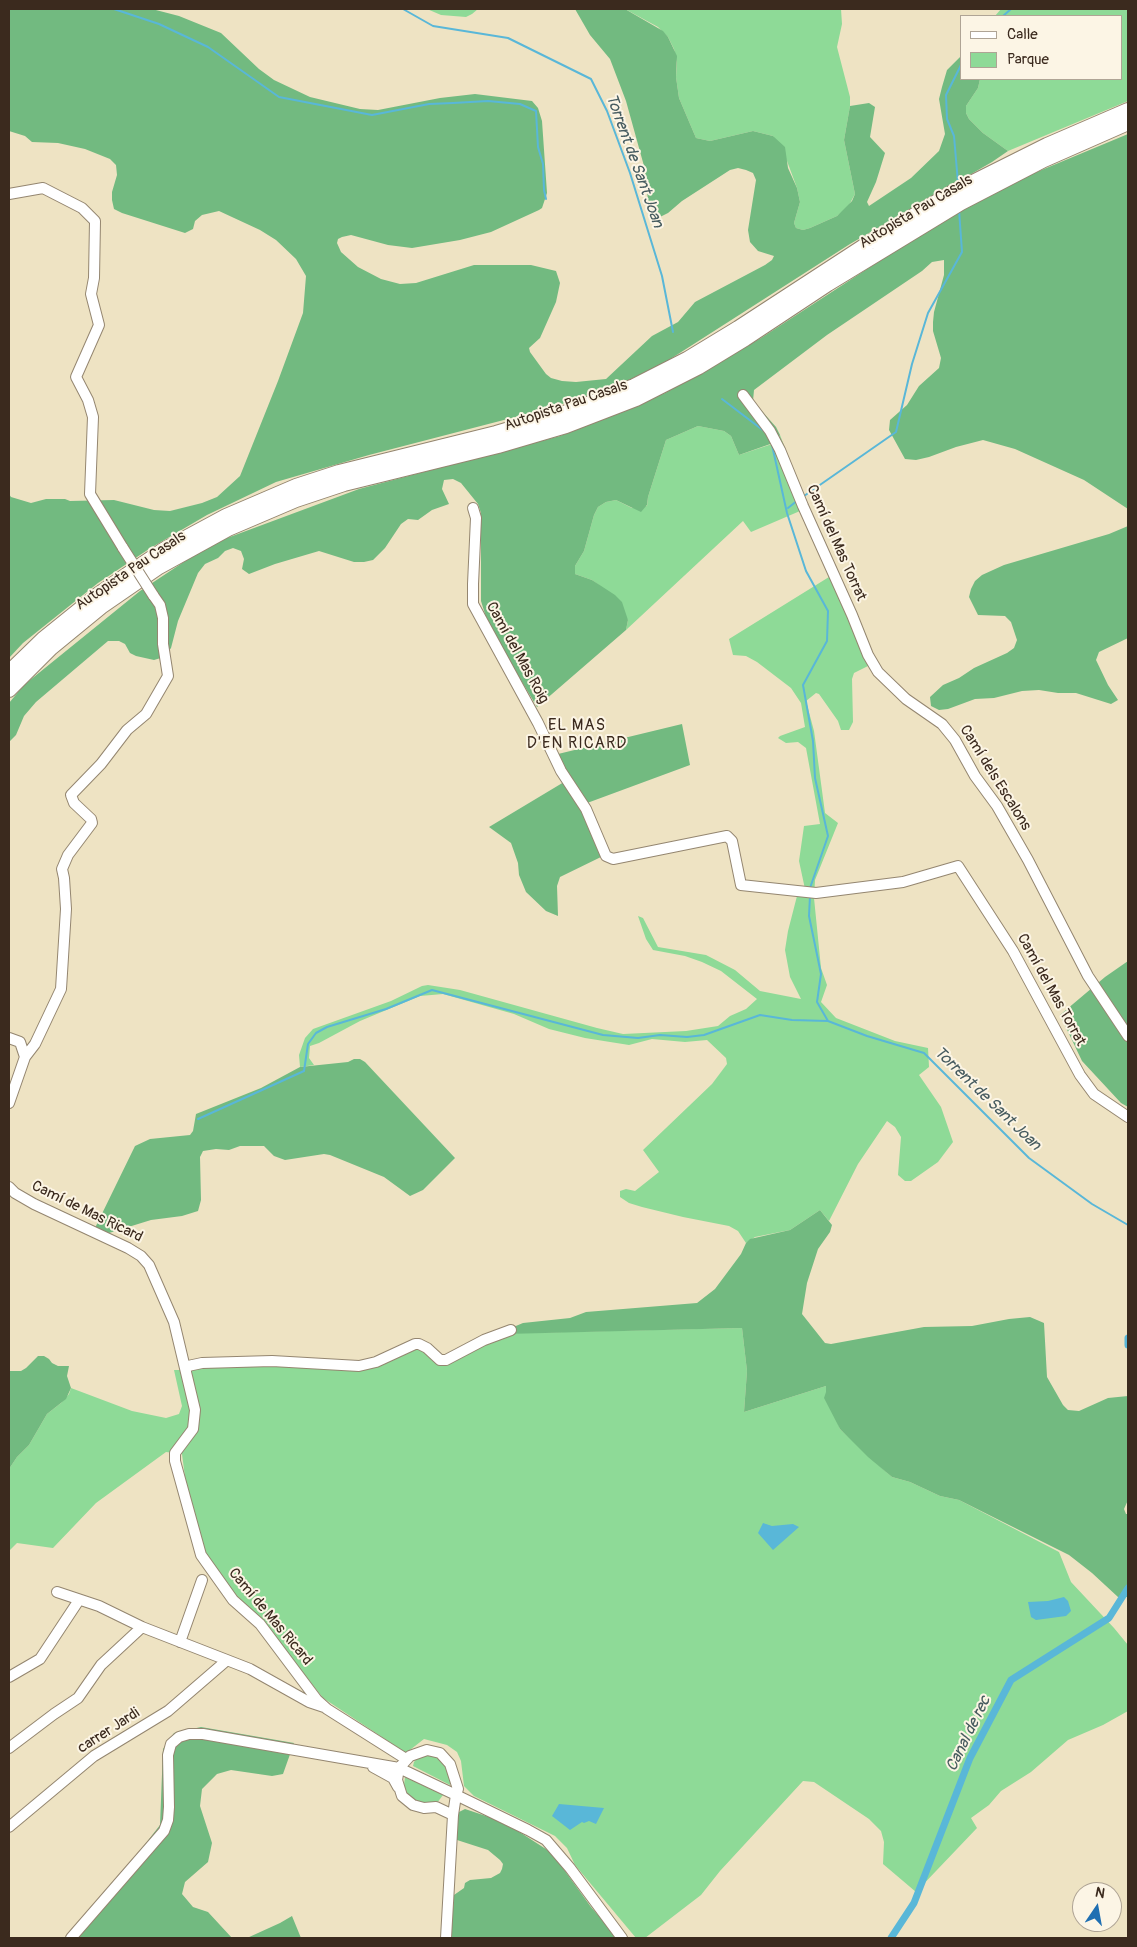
<!DOCTYPE html>
<html>
<head>
<meta charset="utf-8">
<style>
  body { margin:0 }
  #map { position:relative; width:1137px; height:1947px; overflow:hidden; background:#eee3c3; font-family:Pangolin,sans-serif }
  canvas { display:block }
  .frame { position:absolute; inset:0; border:10px solid #3b2a1e; pointer-events:none }
  .legend { position:absolute; left:960px; top:15px; width:162px; height:65px; box-sizing:border-box; background:#fcf5e5; border:1px solid #afa495; margin:0; padding:6px 9px; list-style:none; font-size:15px; color:#3b2a1e }
  .legend li { display:flex; align-items:center; gap:10px; height:25px }
  .legend b { width:25px; border:1px solid #afa495 }
  .north { position:absolute; left:1072px; top:1882px; width:50px; height:50px; box-sizing:border-box; background:#fcf5e5; border:1px solid #afa495; border-radius:50%; rotate:12deg; font-size:14px; font-weight:700; line-height:20px; text-align:center; color:#3b2a1e }
  .north::after { content:''; display:block; margin:auto; width:18px; height:22px; background:#1f6fb2; clip-path:polygon(50% 0,100% 100%,50% 72%,0 100%) }
</style>
</head>
<body>
<div id="map">
<canvas width="1137" height="1947"></canvas>
<div class="frame"></div>
<ul class="legend">
<li><b style="height:6px;background:#fff"></b>Calle</li>
<li><b style="height:14px;background:#8eda97"></b>Parque</li>
</ul>
<div class="north">N</div>
</div>
<script>
const ctx = document.querySelector('canvas').getContext('2d');
ctx.lineJoin = 'round';
function paint(path, color) { ctx.fillStyle = color; ctx.fill(path, 'evenodd'); }
const poly = rows => new Path2D(rows.map(r => 'M' + r).join(''));
function stroke(path, color, width, dash) { ctx.strokeStyle = color; ctx.lineWidth = width; ctx.lineCap = dash ? 'butt' : 'round'; ctx.setLineDash(dash || []); ctx.stroke(path); }
function label(font, color, halo, rows, align = 'center') {
  ctx.font = font + ' Pangolin,sans-serif'; ctx.lineWidth = 4; ctx.setLineDash([]); ctx.textBaseline = 'middle'; ctx.strokeStyle = halo; ctx.fillStyle = color; for (const [text, x, y, turn = 0] of rows) {
    ctx.save(); ctx.translate(x, y); ctx.rotate((+turn || 0) * Math.PI / 180); ctx.textAlign = isNaN(turn) ? turn : align; if (halo) ctx.strokeText(text, 0, 0); ctx.fillText(text, 0, 0); ctx.restore();
  }
}
paint(poly([
  [427,9,478,9,472,14,466,17,441,15],
  [625,9,841,9,842,24,837,47,850,97,850,106,844,140,855,194,848,207,837,216,810,228,803,230,796,228,794,223,800,202,797,188,787,161,773,136,753,131,710,141,696,138,679,98,676,77,677,62,674,49,668,37,658,27],
  [1001,9,1128,9,1128,101,1008,151,983,133,969,119,966,113,966,106,978,88,980,79,1121,79,1121,16,995,16],
  [698,426,724,431,731,436,739,455,775,443,780,435,805,500,864,630,876,662,854,673,852,679,853,722,849,730,841,730,838,721,819,694,816,693,806,701,814,731,825,813,838,823,815,880,814,898,821,968,827,985,821,1002,836,1018,895,1041,928,1048,929,1067,919,1075,941,1107,953,1142,938,1162,911,1181,905,1181,898,1175,901,1137,895,1127,887,1121,858,1164,829,1221,820,1210,790,1230,755,1237,746,1243,738,1231,729,1226,683,1217,642,1207,629,1203,620,1197,620,1191,626,1189,635,1191,659,1172,643,1150,712,1084,727,1064,726,1058,707,1040,685,1042,652,1039,629,1045,585,1038,549,1029,514,1014,443,994,420,996,360,1021,319,1043,310,1046,309,1058,314,1065,300,1067,299,1055,305,1038,313,1029,391,1001,422,986,428,985,460,990,597,1028,623,1034,686,1031,718,1026,730,1016,746,1009,757,999,721,971,702,962,685,956,653,950,646,939,638,916,643,918,658,947,706,955,735,970,760,991,801,999,790,977,785,950,788,931,797,896,805,889,799,861,804,826,820,824,806,748,798,742,786,743,778,738,780,736,805,727,801,703,791,688,757,662,746,656,733,655,729,639,829,577,800,511,751,532,743,521,626,630,628,620,599,585,592,580,575,574,575,566,584,551,594,515,598,507,606,502,616,500,632,508,647,506,648,497,666,440],
  [742,1328,747,1371,744,1412,826,1386,826,1392,840,1429,884,1470,892,1477,910,1482,940,1496,959,1500,1059,1552,1071,1582,1114,1628,1128,1645,1128,1711,1103,1725,1068,1740,1031,1772,1001,1791,989,1805,971,1818,977,1828,916,1892,883,1864,884,1842,881,1831,869,1819,814,1782,803,1781,720,1871,701,1895,645,1938,636,1938,575,1865,567,1848,555,1836,474,1796,464,1786,461,1761,457,1752,447,1745,424,1739,406,1753,323,1698,286,1651,235,1596,205,1552,186,1485,182,1454,166,1452,96,1503,53,1548,17,1543,9,1551,9,1469,17,1457,29,1445,47,1414,61,1403,69,1394,71,1388,132,1411,166,1418,179,1414,182,1406,174,1370,193,1370,209,1366,243,1365,366,1369,419,1347,438,1361,506,1334,520,1333],
  [430,1754,445,1762,450,1772,450,1785,413,1766,414,1762,420,1755],
  [405,1777,443,1795,437,1803,426,1805,415,1803,408,1795,404,1785]
]), '#8eda97');
paint(poly([
  [9,9,152,9,179,16,221,33,259,69,274,80,310,97,360,109,378,110,440,98,475,94,532,101,538,108,542,121,547,193,542,208,539,210,491,232,460,240,412,248,388,245,351,235,342,237,338,239,337,243,341,252,358,267,381,279,400,284,416,283,474,265,531,265,556,271,560,283,556,302,540,338,529,348,530,352,546,374,551,378,562,381,576,382,606,379,652,336,678,322,695,302,765,265,772,260,774,256,758,251,750,242,748,230,756,180,753,173,746,170,738,168,730,170,682,201,668,213,660,217,656,217,653,214,648,200,644,166,626,101,610,59,590,35,575,9,625,9,663,31,668,37,677,56,676,77,679,98,696,138,710,141,753,131,773,136,785,147,788,168,797,188,800,202,794,223,796,228,803,230,810,228,837,216,852,201,855,194,844,140,850,106,869,103,875,107,870,137,885,153,876,182,867,202,869,206,911,178,939,151,945,134,939,99,942,87,947,70,961,56,961,79,980,79,978,88,966,106,966,113,969,119,983,133,1008,151,992,162,850,244,661,365,616,386,550,408,369,455,276,482,207,515,149,549,98,583,23,643,9,658,9,494,11,497,31,503,46,499,65,499,70,501,114,500,154,510,170,511,202,503,217,497,240,476,278,381,303,313,306,276,296,259,276,240,260,230,219,211,202,215,195,221,193,229,185,233,122,213,114,209,112,200,112,192,117,175,116,165,110,159,85,149,58,143,32,142,25,136,9,131],
  [1128,134,1128,509,1084,480,1015,449,983,440,956,447,929,457,916,460,905,459,889,430,890,420,907,405,919,386,939,368,941,358,933,331,933,322,934,312,944,275,944,260,932,262,922,271,827,335,754,390,753,401,776,427,780,435,776,442,739,455,731,436,724,431,698,426,666,440,648,497,647,505,641,512,616,500,606,502,598,507,594,515,584,551,575,566,575,574,592,580,615,595,622,602,628,620,626,630,537,707,489,627,481,601,481,513,478,504,461,483,453,479,444,480,442,489,449,504,432,510,418,520,408,519,401,524,385,548,373,560,364,562,354,562,319,551,275,564,249,574,242,569,244,559,241,551,233,548,225,551,218,558,205,564,198,573,178,621,171,648,164,657,154,660,136,656,130,653,125,644,119,641,108,641,36,702,24,716,16,735,9,742,9,703,24,685,140,591,211,544,359,489,560,436,665,393,761,338,924,232,996,189],
  [1128,526,1128,638,1099,652,1096,660,1108,685,1118,700,1111,704,1076,693,1058,693,1039,690,1022,691,994,698,975,699,948,709,939,710,931,706,930,697,943,685,959,678,974,668,1007,653,1014,648,1017,640,1011,622,1005,616,978,615,969,597,971,589,975,581,982,575,1004,565,1109,534],
  [682,724,690,765,579,806,588,821,603,856,560,877,557,886,558,916,546,911,526,892,519,875,518,863,511,843,489,827,569,779,558,754],
  [1128,961,1128,1107,1121,1103,1082,1061,1060,1015,1105,977],
  [354,1059,360,1059,365,1062,455,1158,423,1190,410,1196,384,1177,330,1155,324,1154,285,1160,274,1156,264,1146,240,1146,229,1150,216,1149,203,1151,200,1157,201,1200,198,1211,182,1216,151,1220,109,1233,95,1228,135,1146,150,1139,190,1135,193,1131,196,1114,261,1088,300,1067,348,1062],
  [820,1210,832,1225,830,1232,818,1249,807,1283,802,1314,825,1343,831,1344,924,1327,972,1326,1009,1319,1030,1317,1044,1323,1047,1377,1063,1405,1068,1410,1079,1411,1108,1398,1128,1396,1128,1500,1124,1509,1126,1514,1128,1514,1128,1597,1118,1597,1092,1573,1069,1555,959,1500,940,1496,910,1482,892,1477,868,1457,840,1429,824,1398,826,1392,826,1386,744,1412,747,1371,742,1328,506,1334,511,1328,523,1323,570,1318,586,1312,697,1303,715,1289,741,1254,746,1243,750,1239,790,1230],
  [38,1356,44,1356,49,1359,52,1363,58,1366,69,1366,67,1376,71,1388,66,1399,47,1414,29,1445,17,1457,9,1469,9,1371,21,1371,26,1368],
  [201,1727,294,1743,283,1774,272,1776,231,1770,217,1774,202,1789,200,1806,212,1843,208,1862,185,1882,182,1894,193,1907,208,1912,232,1938,68,1938,77,1932,160,1825,163,1749,174,1733],
  [465,1809,504,1822,552,1853,591,1907,618,1938,451,1938,454,1895,464,1888,465,1883,470,1880,491,1878,500,1873,502,1869,503,1864,500,1860,488,1850,457,1840,457,1813],
  [292,1916,301,1938,247,1938,280,1923]
]), '#72ba80');
paint(poly([
  [763,1523,772,1526,793,1524,799,1527,773,1550,758,1533],
  [1064,1597,1068,1601,1071,1611,1066,1616,1036,1620,1031,1617,1028,1602,1048,1601],
  [559,1804,604,1808,596,1824,589,1821,584,1823,582,1822,570,1830,552,1816]
]), '#59b7d8');
stroke(poly([
  [114,9,159,24,208,47,279,97,372,115,429,104,453,103,488,101,520,104,529,108,536,111,538,147,543,164,544,190,546,199],
  [403,9,433,26,508,38,591,79,607,111,630,173,662,276,673,332],
  [1003,16,1011,9],
  [958,183,954,136,947,119,946,95,961,65],
  [722,399,764,431],
  [772,445,787,513,806,571,828,611,827,641,803,685,813,741,815,778,828,836,810,888],
  [804,496,896,432,912,364,928,313,962,252,959,210],
  [788,508,798,500],
  [810,896,809,916,821,974,817,1002,828,1021,867,1036,924,1053,1029,1158,1092,1204,1128,1225],
  [198,1119,304,1071,308,1044,316,1033,327,1027,386,1009,432,990,603,1035,638,1038,660,1035,687,1037,704,1035,760,1015,792,1020,828,1021]
]), '#59b7d8', 2);
stroke(poly([
  [1128,1338,1128,1345],
  [891,1938,914,1903,970,1758,1011,1680,1109,1618,1128,1588]
]), '#59b7d8', 7);
const minor = poly([
  [9,194,43,188,82,208,95,221,94,278,91,294,99,325,76,377,88,400,93,417,90,494,123,548],
  [743,395,770,431,780,450,803,506,852,615,868,655,878,672,906,699,942,724,955,740,975,776,997,806,1028,860,1088,976,1128,1036],
  [473,508,476,518,473,584,473,604,538,723,561,771,586,809,606,856,613,859,727,836,732,841,741,885,816,893,903,882,958,866,1013,951,1080,1075,1094,1094,1128,1117],
  [9,1038,20,1042,25,1057,9,1103],
  [25,1057,35,1044,61,989,66,909,64,878,62,869,68,855,92,823,91,819,74,803,71,795,101,764,127,730,146,714,168,676,163,644,163,618,160,605,153,595],
  [9,1187,15,1193,34,1204,128,1248,141,1256,149,1265,174,1322,195,1410,193,1429,175,1453,175,1461,201,1555,233,1600,260,1624,317,1700,327,1709,406,1759],
  [186,1370,188,1366,202,1363,272,1361,359,1366,376,1362,415,1344,419,1344,427,1348,440,1360,446,1360,484,1340,511,1330],
  [57,1592,99,1606,142,1627,250,1669,309,1702,324,1707],
  [180,1642,202,1580],
  [9,1677,40,1659,79,1600],
  [9,1748,54,1714,78,1698,101,1665,142,1627],
  [373,1767,393,1778,398,1787],
  [9,1827,94,1756,168,1711,226,1661],
  [71,1938,164,1831,168,1820,169,1807,168,1755,171,1744,179,1737,189,1734,203,1734,399,1768,456,1795,528,1830,546,1840,570,1868,622,1938],
  [446,1938,453,1815,456,1795,458,1789,450,1764,440,1753,427,1750,410,1756,399,1768,397,1780,402,1796,413,1805,424,1808,436,1807,453,1815]
]);
const highway = poly([
  [9,672,43,639,100,593,163,550,226,516,296,486,339,472,496,433,567,412,634,386,687,359,738,328,870,242,951,193,1047,145,1128,110],
  [9,690,51,648,101,607,159,567,228,529,296,500,344,484,498,446,566,426,636,399,699,367,745,339,828,284,961,203,1044,160,1128,123]
]);
stroke(minor, '#948670', 12);
stroke(highway, '#948670', 16);
stroke(minor, '#fff', 10);
stroke(highway, '#fff', 14);
const minorBridge = poly([
  [123,548,153,595]
]);
stroke(minorBridge, '#948670', 12, []);
stroke(minorBridge, '#fff', 10);
label('15px', '#3b2a1e', '#fcf5e5', [
  ["Autopista Pau Casals",916,212,-31],
  ["Autopista Pau Casals",566,406,-19],
  ["Camí del Mas Torrat",836,543,66],
  ["Autopista Pau Casals",131,571,-34],
  ["Camí del Mas Roig",517,653,61],
  ["Camí dels Escalons",995,778,58],
  ["Camí del Mas Torrat",1051,990,61],
  ["Camí de Mas Ricard",87,1212,26],
  ["Camí de Mas Ricard",270,1617,50],
  ["carrer Jardi",109,1731,-33]
]);
label('italic 16px', '#465b5f', '#fcf5e5', [
  ["Torrent de Sant Joan",634,161,70],
  ["Torrent de Sant Joan",987,1099,44],
  ["Canal de rec",969,1734,-64]
]);
ctx.letterSpacing = '1px';
label('16px', '#3b2a1e', '#fcf5e5', [
  ["EL MAS",577,726],
  ["D'EN RICARD",577,744]
]);
ctx.letterSpacing = '0px';
</script>
</body>
</html>
